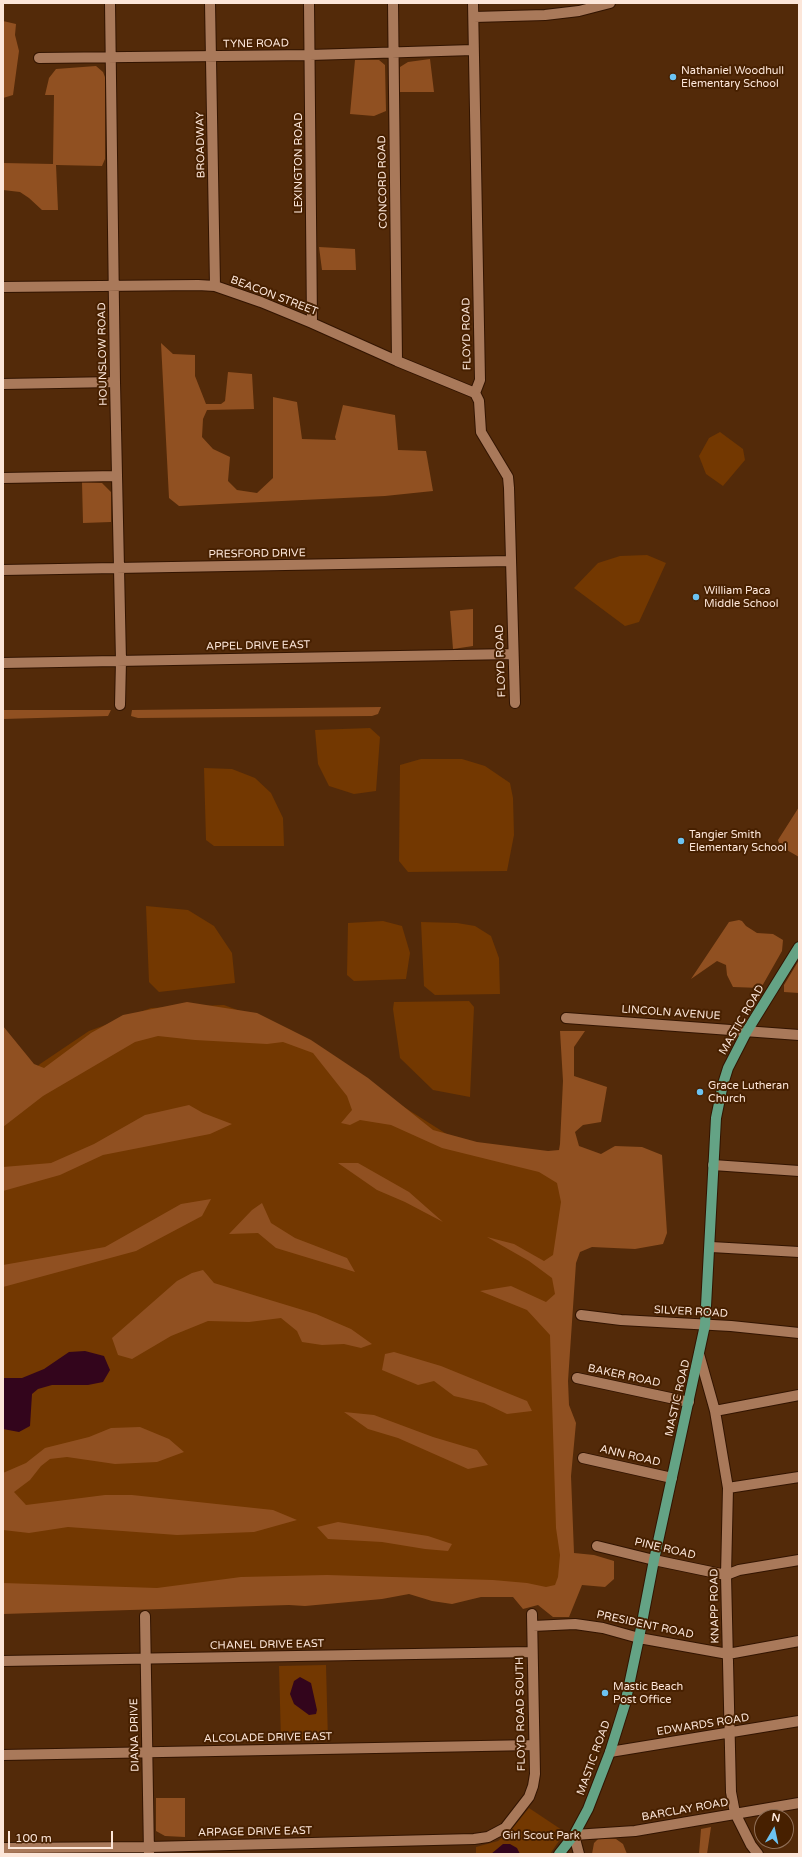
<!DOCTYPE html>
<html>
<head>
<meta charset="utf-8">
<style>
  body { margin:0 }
  #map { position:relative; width:802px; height:1857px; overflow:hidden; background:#532a09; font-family:"Varela Round",sans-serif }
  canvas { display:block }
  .frame { position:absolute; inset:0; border:4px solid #fce6d9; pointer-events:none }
  .north { position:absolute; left:754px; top:1809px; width:40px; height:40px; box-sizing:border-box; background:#472000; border:1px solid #8f6f57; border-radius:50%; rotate:9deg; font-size:11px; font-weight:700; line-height:16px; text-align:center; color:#fce6d9 }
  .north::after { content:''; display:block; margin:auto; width:14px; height:18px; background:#6cc3f2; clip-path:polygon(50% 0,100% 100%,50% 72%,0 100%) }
  .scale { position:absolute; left:8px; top:1831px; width:105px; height:18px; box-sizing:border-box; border:2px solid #fce6d9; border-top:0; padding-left:5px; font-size:12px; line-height:14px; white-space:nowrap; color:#fce6d9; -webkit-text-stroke:3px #472000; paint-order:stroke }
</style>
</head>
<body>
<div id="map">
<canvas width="802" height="1857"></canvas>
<div class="frame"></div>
<div class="north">N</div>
<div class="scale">100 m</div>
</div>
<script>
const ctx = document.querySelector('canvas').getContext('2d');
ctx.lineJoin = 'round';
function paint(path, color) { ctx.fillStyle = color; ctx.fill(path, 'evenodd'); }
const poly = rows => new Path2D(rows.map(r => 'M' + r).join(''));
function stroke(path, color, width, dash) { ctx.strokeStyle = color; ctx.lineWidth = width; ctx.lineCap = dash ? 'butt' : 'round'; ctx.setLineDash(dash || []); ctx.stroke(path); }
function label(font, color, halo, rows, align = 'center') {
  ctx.font = font + ' "Varela Round",sans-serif'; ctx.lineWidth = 4; ctx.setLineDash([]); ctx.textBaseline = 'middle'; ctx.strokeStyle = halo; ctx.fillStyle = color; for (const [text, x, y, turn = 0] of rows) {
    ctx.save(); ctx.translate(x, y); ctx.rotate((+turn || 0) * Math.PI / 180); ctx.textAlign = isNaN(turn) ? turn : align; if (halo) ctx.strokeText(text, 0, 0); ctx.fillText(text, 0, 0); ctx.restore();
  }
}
paint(poly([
  [720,432,743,449,745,460,723,486,706,474,699,456,709,438],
  [647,555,666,563,639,622,625,626,574,588,598,563,620,556],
  [370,728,380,737,376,791,354,794,329,786,318,764,315,730],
  [421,759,462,759,485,766,510,783,513,798,514,835,507,871,408,872,399,861,400,765],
  [204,768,232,769,255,778,271,793,283,818,284,846,214,846,206,840],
  [146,906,188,910,214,926,232,953,235,983,159,992,149,982],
  [383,921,402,926,410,953,406,979,354,981,347,975,348,923],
  [421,922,457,923,475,926,491,936,499,958,500,994,435,995,424,986],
  [469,1001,474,1007,470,1097,433,1090,400,1058,393,1009,394,1002],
  [224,1005,291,1030,377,1090,456,1140,565,1167,566,1591,3,1602,3,1097,40,1064,89,1031,151,1008],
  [326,1665,328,1741,281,1741,279,1666],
  [529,1808,565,1832,550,1854,476,1854,476,1847,498,1841,511,1830]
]), '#733801');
paint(poly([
  [3,21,16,24,15,35,19,51,13,95,3,98],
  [430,59,434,92,399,92,400,67,408,62],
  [355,60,379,60,385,65,386,111,374,116,350,114],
  [96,66,103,72,105,77,105,159,102,166,56,165,58,210,42,210,29,198,20,192,3,190,3,163,53,164,54,95,45,95,49,78,56,69],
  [319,247,355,249,356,270,322,270],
  [161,343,173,354,195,355,195,376,206,404,221,404,225,401,228,372,252,374,254,409,207,410,203,419,202,437,213,449,230,457,228,481,237,490,257,493,273,478,273,397,297,402,302,439,336,440,335,437,343,405,395,415,398,450,426,451,433,491,385,496,179,506,169,498],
  [82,482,102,483,111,492,111,522,83,523],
  [473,609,473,646,453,649,450,611],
  [381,707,378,714,372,716,138,718,131,716,132,710],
  [3,710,111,710,108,716,3,719],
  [799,807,799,857,780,846,778,840],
  [739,920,742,921,746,926,757,933,773,934,783,940,782,951,761,988,733,987,727,975,726,965,717,961,691,979,729,922],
  [799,960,799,993,784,992,784,985],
  [187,1002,257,1013,311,1040,368,1078,433,1130,477,1142,548,1151,559,1150,560,1144,563,1081,560,1031,585,1031,574,1047,574,1076,607,1087,601,1122,583,1125,575,1132,579,1146,601,1154,615,1146,642,1147,662,1155,667,1233,663,1244,635,1249,592,1247,580,1252,576,1263,568,1381,569,1405,576,1423,571,1476,574,1553,594,1555,614,1561,614,1579,605,1587,582,1585,569,1617,553,1617,538,1605,523,1609,513,1597,481,1597,452,1604,432,1601,409,1594,382,1599,305,1606,289,1605,3,1614,3,1583,157,1588,241,1577,327,1575,493,1580,527,1583,546,1587,555,1585,558,1577,560,1555,556,1528,550,1335,527,1310,480,1291,511,1286,546,1302,555,1294,552,1278,529,1261,487,1237,514,1244,544,1261,553,1255,561,1202,557,1183,539,1172,442,1148,391,1125,360,1120,350,1125,341,1123,352,1110,347,1096,313,1053,283,1042,267,1044,195,1040,158,1036,135,1042,43,1096,3,1127,3,1026,34,1064,44,1068,91,1033,123,1015],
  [189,1105,203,1113,232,1124,210,1134,103,1155,60,1175,3,1191,3,1167,51,1163,94,1144,145,1115],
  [338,1163,358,1163,409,1192,443,1222,405,1202,377,1190],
  [211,1199,202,1216,136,1251,3,1287,3,1265,105,1247,181,1204],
  [262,1203,271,1223,295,1238,347,1258,355,1272,276,1248,258,1233,229,1234,252,1210],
  [203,1270,214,1283,316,1314,351,1329,372,1344,361,1348,344,1344,322,1345,302,1342,297,1331,281,1318,249,1322,208,1321,171,1336,132,1359,118,1355,112,1338,177,1281,192,1273],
  [394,1352,441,1366,527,1401,532,1411,507,1414,484,1403,454,1396,434,1381,418,1385,382,1370,385,1354],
  [344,1412,374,1415,433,1437,477,1450,488,1465,468,1469,398,1438,368,1429],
  [140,1427,169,1439,184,1452,157,1462,115,1464,67,1457,50,1459,41,1466,30,1480,14,1492,26,1505,105,1495,132,1495,273,1510,297,1520,254,1532,177,1535,68,1527,29,1533,3,1530,3,1473,26,1463,45,1448,89,1437,111,1428],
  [338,1522,428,1536,452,1544,448,1551,425,1549,382,1542,328,1539,317,1527],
  [156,1798,185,1798,185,1837,165,1836,156,1831],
  [711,1827,707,1854,699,1854,701,1829],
  [599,1838,616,1839,623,1844,627,1854,592,1854,594,1843]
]), '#905021');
paint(poly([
  [85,1351,104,1356,110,1370,103,1382,88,1385,52,1385,38,1389,32,1394,30,1426,19,1432,3,1429,3,1378,22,1378,44,1369,69,1352],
  [300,1677,311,1683,317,1710,316,1714,309,1715,294,1704,290,1694,294,1681],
  [503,1844,510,1844,517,1848,520,1854,491,1854]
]), '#33051c');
const minor = poly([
  [110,3,115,382,121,661,120,705],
  [210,3,215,286],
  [309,3,312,323],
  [393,3,397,361],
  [473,3,480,380,475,393,479,401,481,432,508,477,509,488,515,703],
  [474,17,545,15,579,11,610,3],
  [39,58,310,55,473,50],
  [3,287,198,285,215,286,261,302,312,323,397,361,475,393],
  [3,384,115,382],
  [3,478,117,476],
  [3,570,511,561],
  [3,663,513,654],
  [566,1018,799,1035],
  [713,1165,799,1171],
  [711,1247,799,1252],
  [581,1315,621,1320,731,1326,799,1333],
  [699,1354,715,1411,728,1488,726,1575,731,1792,735,1813,751,1845,758,1854],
  [577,1378,689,1402],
  [715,1411,799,1395],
  [583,1458,672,1478],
  [728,1488,799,1477],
  [597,1546,654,1560,726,1575,739,1570,799,1560],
  [145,1616,149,1854],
  [533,1626,575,1624,603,1628,639,1638,728,1654,799,1641],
  [3,1661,532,1652],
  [610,1752,799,1721],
  [3,1755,534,1745],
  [3,1848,149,1847,474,1839,488,1837,505,1828,529,1797,533,1786,535,1774,532,1614],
  [579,1854,574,1835,635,1831,799,1803]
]);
const major = poly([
  [559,1854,574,1835,588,1809,610,1752,625,1704,639,1638,654,1560,705,1325,716,1118,723,1084,728,1068,747,1031,799,947]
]);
stroke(minor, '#321400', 12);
stroke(major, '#321400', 12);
stroke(minor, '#a9795a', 10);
stroke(major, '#64a385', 10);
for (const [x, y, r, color] of [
  [673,77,4,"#6cc3f2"],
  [696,597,4,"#6cc3f2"],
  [681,841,4,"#6cc3f2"],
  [700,1092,4,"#6cc3f2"],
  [605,1693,4,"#6cc3f2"]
]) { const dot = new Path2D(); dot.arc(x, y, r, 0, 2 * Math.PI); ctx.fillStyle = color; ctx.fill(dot); stroke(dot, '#472000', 1.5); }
label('11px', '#fce6d9', '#472000', [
  ["TYNE ROAD",256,44,-1],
  ["BROADWAY",201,145,-91],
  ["LEXINGTON ROAD",299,163,-90],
  ["CONCORD ROAD",383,182,-91],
  ["BEACON STREET",274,296,21],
  ["FLOYD ROAD",467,334,-91],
  ["HOUNSLOW ROAD",103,354,-91],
  ["PRESFORD DRIVE",257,554,-1],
  ["APPEL DRIVE EAST",258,646,-1],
  ["FLOYD ROAD",501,661,-92],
  ["LINCOLN AVENUE",671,1013,4],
  ["MASTIC ROAD",742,1020,-60],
  ["SILVER ROAD",691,1312,3],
  ["BAKER ROAD",624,1376,12],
  ["MASTIC ROAD",678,1398,-77],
  ["ANN ROAD",630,1456,13],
  ["PINE ROAD",665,1549,13],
  ["KNAPP ROAD",715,1606,-91],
  ["PRESIDENT ROAD",645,1625,12],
  ["CHANEL DRIVE EAST",267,1645,-1],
  ["FLOYD ROAD SOUTH",521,1714,-91],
  ["EDWARDS ROAD",703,1725,-9],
  ["DIANA DRIVE",135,1735,-91],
  ["ALCOLADE DRIVE EAST",268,1738,-1],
  ["MASTIC ROAD",594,1758,-70],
  ["BARCLAY ROAD",685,1810,-10],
  ["ARPAGE DRIVE EAST",255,1832,-1]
]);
label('11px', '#fce6d9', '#472000', [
  ["Nathaniel Woodhull",681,71],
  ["Elementary School",681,84],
  ["William Paca",704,591],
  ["Middle School",704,604],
  ["Tangier Smith",689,835],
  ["Elementary School",689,848],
  ["Grace Lutheran",708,1086],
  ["Church",708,1099],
  ["Mastic Beach",613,1687],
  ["Post Office",613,1700]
], 'left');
label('11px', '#f6dfd1', '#472000', [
  ["Girl Scout Park",541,1836]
]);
</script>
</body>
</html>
